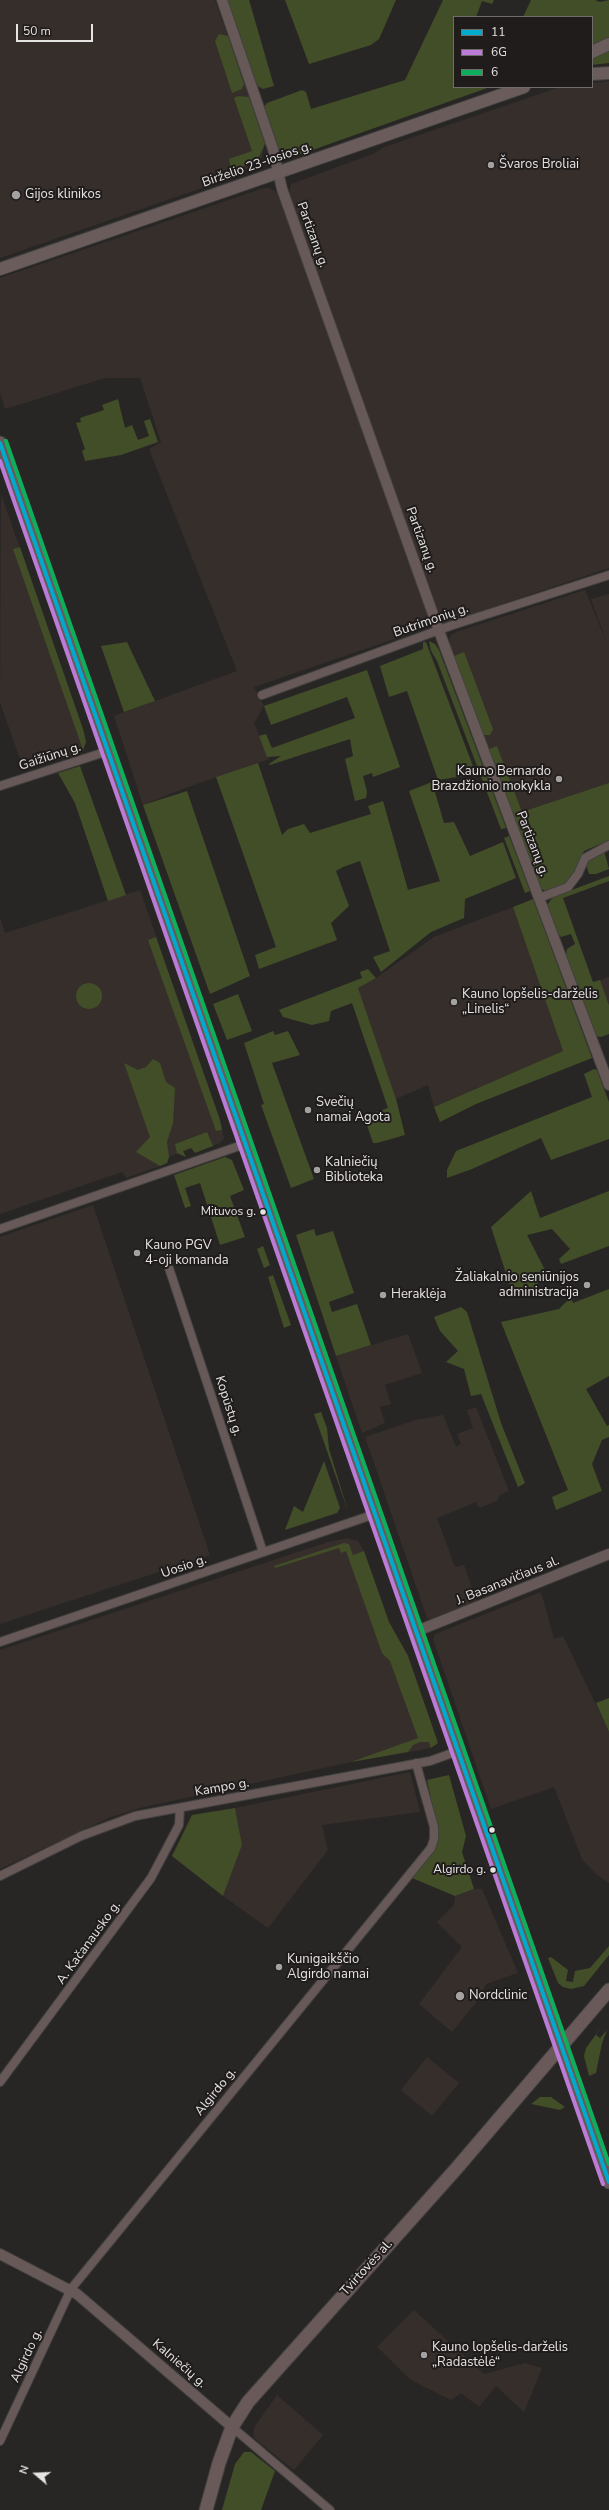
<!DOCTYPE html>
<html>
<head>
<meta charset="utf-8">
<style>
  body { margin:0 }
  #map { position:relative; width:609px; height:2510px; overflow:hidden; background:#282625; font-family:"Nunito Sans",sans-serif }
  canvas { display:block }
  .legend { position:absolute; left:453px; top:16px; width:140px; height:72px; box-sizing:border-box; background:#1f1c1b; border:1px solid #6f6c6b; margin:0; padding:5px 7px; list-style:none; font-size:12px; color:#e6e4e3 }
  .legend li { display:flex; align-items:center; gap:8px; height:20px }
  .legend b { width:20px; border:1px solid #6f6c6b }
  .north { position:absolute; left:16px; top:2454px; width:40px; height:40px; -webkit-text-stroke:3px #1f1c1b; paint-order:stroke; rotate:289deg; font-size:11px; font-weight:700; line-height:16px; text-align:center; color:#e6e4e3 }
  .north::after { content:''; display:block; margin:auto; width:14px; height:18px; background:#e6e4e3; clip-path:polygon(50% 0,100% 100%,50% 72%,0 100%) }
  .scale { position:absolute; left:16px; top:24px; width:77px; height:18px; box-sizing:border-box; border:2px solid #e6e4e3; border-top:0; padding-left:5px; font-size:12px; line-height:14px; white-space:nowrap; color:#e6e4e3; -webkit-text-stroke:3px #1f1c1b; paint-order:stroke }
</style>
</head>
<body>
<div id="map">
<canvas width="609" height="2510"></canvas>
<ul class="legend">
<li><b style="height:5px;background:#00a9ce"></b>11</li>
<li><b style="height:5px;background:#bd7bd9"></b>6G</li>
<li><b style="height:5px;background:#0daf5c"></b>6</li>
</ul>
<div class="north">N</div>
<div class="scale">50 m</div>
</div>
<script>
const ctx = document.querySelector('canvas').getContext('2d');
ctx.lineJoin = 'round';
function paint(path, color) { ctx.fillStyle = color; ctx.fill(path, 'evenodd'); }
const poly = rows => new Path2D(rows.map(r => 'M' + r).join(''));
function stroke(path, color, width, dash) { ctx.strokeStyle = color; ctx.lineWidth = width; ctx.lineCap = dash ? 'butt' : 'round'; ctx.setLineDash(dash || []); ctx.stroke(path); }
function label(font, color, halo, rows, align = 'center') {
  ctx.font = font + ' "Nunito Sans",sans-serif'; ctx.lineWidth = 4; ctx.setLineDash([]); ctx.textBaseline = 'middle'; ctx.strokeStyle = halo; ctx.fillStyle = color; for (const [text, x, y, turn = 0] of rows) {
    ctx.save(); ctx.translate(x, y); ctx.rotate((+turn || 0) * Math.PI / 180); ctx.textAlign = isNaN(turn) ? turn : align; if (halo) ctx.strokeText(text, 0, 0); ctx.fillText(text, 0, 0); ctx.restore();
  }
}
paint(poly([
  [0,0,215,0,265,144,261,159,249,168,214,180,202,188,0,258],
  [609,81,609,568,445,623,442,622,289,195,291,184,373,154,384,147,557,88,592,87,592,83],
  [264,188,270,188,278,194,427,613,423,627,418,631,254,687,264,706,254,723,269,759,188,787,143,805,114,716,237,671,149,449,161,442,140,378,105,378,5,409,0,393,0,278],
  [1,494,83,729,86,742,83,750,72,756,24,770,0,703],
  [585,590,608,646,591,599,609,594,609,840,543,869,497,746,489,749,449,642,450,636,456,632],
  [140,890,220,1120,224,1138,220,1143,195,1153,192,1148,169,1157,167,1163,160,1166,126,1178,122,1172,0,1214,0,918,5,933],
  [513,907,563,1051,434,1107,428,1085,396,1099,357,987,376,978,434,937],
  [609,977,609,1005,600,980],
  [93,1205,210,1555,0,1624,0,1237],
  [408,1334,422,1373,385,1385,391,1404,380,1407,385,1423,362,1433,336,1356],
  [476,1407,509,1491,500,1495,497,1501,479,1508,476,1502,437,1518,455,1567,464,1565,477,1602,431,1620,427,1618,365,1437,415,1420,443,1415,456,1447,461,1444,457,1434,473,1428,467,1410],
  [348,1538,358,1541,364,1551,389,1622,408,1656,438,1743,431,1748,351,1762,140,1808,111,1817,0,1869,0,1650,328,1542],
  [541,1592,554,1639,563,1636,609,1732,609,1883,597,1875,582,1859,554,1787,491,1809,433,1639,435,1634],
  [410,1772,420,1812,322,1825,328,1850,268,1928,223,1896,242,1845,235,1808],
  [474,1889,482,1889,518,1973,486,1984,478,2000,452,2032,419,2004,462,1947,437,1922,454,1905,455,1896],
  [427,2057,459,2083,432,2116,401,2090],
  [414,2310,484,2374,525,2363,542,2368,524,2412,496,2386,479,2407,461,2393,451,2400,411,2380,377,2347],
  [277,2395,323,2435,294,2470,255,2439,253,2433,255,2426]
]), '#362e2a');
paint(poly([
  [227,0,249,0,274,86,263,89,256,85],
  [285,0,396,0,379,39,371,45,309,64],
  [443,0,494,0,492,4,482,1,476,17,454,17,454,87,490,87,304,153,291,156,281,152,277,146,264,107,267,103,302,90,306,92,311,109,405,80],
  [531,0,595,0,600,2,609,0,609,37,592,45,592,17,523,17],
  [219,34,228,36,244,84,242,89,232,93,215,41],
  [609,50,609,63,592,65,592,58],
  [238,96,249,97,265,144,257,161,231,171,229,159,252,151,234,98],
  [118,399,125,428,132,425,138,440,149,436,144,421,150,419,158,442,121,455,85,461,82,451,85,449,76,423,81,422,80,418,104,410,102,405],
  [20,547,83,729,86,742,83,750,13,549],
  [429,641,435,644,439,650,506,828,501,829,437,661,431,651],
  [127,642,155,701,124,712,101,646],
  [423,642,426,642,476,774,438,780,407,691,389,697,380,666,423,649],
  [464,652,493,729,490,735,483,735,454,656],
  [367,670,400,767,373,777,372,773,363,776,367,792,366,798,355,801,345,759,353,756,350,739,270,765,269,764,281,756,267,757,259,736,266,734,272,748,355,718,347,697,271,725,264,706],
  [497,746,522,812,609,783,609,840,584,851,570,881,563,886,547,892,540,888,489,749],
  [258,763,282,835,288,829,304,824,310,833,371,814,368,806,383,801,408,890,440,881,409,791,432,782,444,823,454,822,470,856,503,842,516,878,465,899,464,918,431,932,381,972,373,957,390,951,360,861,343,867,336,871,349,906,331,923,337,940,259,969,255,955,276,947,216,777],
  [80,766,126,895,108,901,75,803,58,773],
  [187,791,250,976,210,994,143,805],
  [509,836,530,891,525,893,504,838],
  [604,851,609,869,596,874,589,874,586,864,589,859],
  [609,876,609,881,563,898,593,982,600,980,609,1005,609,1034,601,1037,596,1036,566,955,567,949,575,944,571,934,561,937,558,934,547,905,553,897],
  [533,899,592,1058,476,1104,440,1122,434,1107,563,1051,513,907],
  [156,937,220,1120,222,1130,216,1131,148,940],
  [368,969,376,978,358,988,396,1099,405,1135,377,1143,373,1143,364,1116,388,1108,352,1003,331,1011,329,1021,312,1025,283,1017,279,1010,362,978,360,972],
  '76 996a13 13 0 1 1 26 0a13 13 0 1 1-26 0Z',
  [238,994,252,1031,227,1040,213,1004],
  [273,1031,275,1035,288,1031,300,1055,272,1063,314,1179,291,1188,261,1105,264,1104,244,1043],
  [153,1059,160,1063,166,1082,175,1088,173,1123,167,1142,169,1157,167,1163,160,1166,136,1152,150,1137,124,1063,138,1070,146,1067],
  [594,1069,597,1070,609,1102,609,1139,551,1160,541,1138,472,1169,447,1178,447,1170,456,1151,592,1097,584,1074],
  [207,1132,213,1146,195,1153,191,1148,183,1151,186,1157,177,1153,175,1144],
  [225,1157,232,1160,244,1190,230,1196,245,1237,220,1245,200,1183,185,1188,191,1206,185,1208,174,1175],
  [531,1191,540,1218,609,1191,609,1246,561,1264,559,1259,570,1249,552,1229,527,1235,546,1272,530,1294,514,1298,491,1227],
  [314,1229,316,1236,333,1231,354,1293,329,1302,332,1312,357,1304,371,1345,336,1356,296,1235],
  [263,1246,270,1265,264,1268,257,1249],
  [273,1275,291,1325,284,1328,268,1277],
  [609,1289,609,1376,586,1389,607,1426,609,1425,609,1437,602,1440,592,1464,602,1491,556,1510,552,1497,568,1490,501,1322,559,1309,571,1297,573,1303],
  [461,1307,467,1312,501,1423,525,1483,518,1487,481,1394,471,1396,464,1369,446,1362,458,1351,440,1331,434,1317],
  [321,1412,327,1428,329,1449,348,1511,314,1414],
  [324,1461,340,1508,337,1513,285,1530,294,1506,303,1512],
  [344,1543,349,1544,353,1555,364,1551,389,1622,408,1656,438,1743,431,1748,429,1742,420,1742,413,1745,408,1752,351,1762,418,1738,390,1661,382,1653,346,1551,341,1553,339,1548,275,1568,274,1566],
  [609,1698,609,1732,596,1703],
  [449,1775,466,1836,462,1852,474,1889,455,1896,412,1878,436,1845,439,1836,427,1780],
  [235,1808,242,1845,223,1896,172,1856,192,1815],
  [609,1946,609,1955,584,1986,571,1989,563,1987,558,1983,548,1958,551,1957,568,1970,566,1981,573,1982,575,1971,590,1968],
  [602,2026,596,2035,600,2038,607,2030,602,2043,596,2073,589,2076,584,2056,586,2048],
  [540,2097,551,2097,565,2107,560,2110,531,2104],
  [244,2452,251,2452,275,2471,261,2510,222,2510,235,2464]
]), '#424e27');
const minor = poly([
  [262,695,450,626,609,575],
  [0,786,108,751],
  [539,898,568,887,578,874,585,858,609,845],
  [0,1229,245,1144],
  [169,1268,263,1552],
  [0,1642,375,1514],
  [0,1876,81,1836,135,1816,430,1761,458,1751],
  [0,2082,151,1878,179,1825,180,1808],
  [232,2427,330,2510],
  [0,2441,71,2289,431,1848,434,1839,434,1827,416,1763]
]);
const tertiary = poly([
  [222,0,273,149,282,189,439,631,609,1085],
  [417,1631,609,1554],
  [0,2254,77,2294,232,2427]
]);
const secondary = poly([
  [592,52,609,44],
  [592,74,609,73],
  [0,269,524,87]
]);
const primary = poly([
  [0,443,609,2182],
  [206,2510,219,2463,232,2427,248,2402,456,2169,609,1990]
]);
stroke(minor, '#424140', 10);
stroke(tertiary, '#424140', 12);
stroke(secondary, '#424140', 14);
stroke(primary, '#424140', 15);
stroke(minor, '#675958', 8);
stroke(tertiary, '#675958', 10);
stroke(secondary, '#695c5b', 12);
stroke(primary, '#695958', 13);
stroke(poly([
  [0,443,609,2182]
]), '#00a9ce', 4);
stroke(poly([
  [0,461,603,2184]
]), '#bd7bd9', 4);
stroke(poly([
  [6,441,609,2164]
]), '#0daf5c', 4);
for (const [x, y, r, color] of [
  [491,165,4,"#a4a2a0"],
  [16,195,5,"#a4a2a0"],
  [559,779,4,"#a4a2a0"],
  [454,1002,4,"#a4a2a0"],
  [308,1110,4,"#a4a2a0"],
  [317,1170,4,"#a4a2a0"],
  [263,1212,3.5,"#e6e4e3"],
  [137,1253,4,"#a4a2a0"],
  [587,1285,4,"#a4a2a0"],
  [383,1295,4,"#a4a2a0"],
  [492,1830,3.5,"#e6e4e3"],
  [493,1870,3.5,"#e6e4e3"],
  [279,1967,4,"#a4a2a0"],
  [460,1996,5,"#a4a2a0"],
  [424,2355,4,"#a4a2a0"]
]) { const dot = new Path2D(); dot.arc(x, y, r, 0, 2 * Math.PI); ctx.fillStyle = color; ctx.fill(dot); stroke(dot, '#1f1c1b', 1.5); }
label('12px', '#e6e4e3', '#1f1c1b', [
  ["Mituvos g.",256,1212],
  ["Algirdo g.",486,1870]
], 'right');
label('13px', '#e6e4e3', '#1f1c1b', [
  ["Birželio 23-iosios g.",257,165,-19],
  ["Partizanų g.",312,235,70],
  ["Partizanų g.",421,540,70],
  ["Butrimonių g.",431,621,-19],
  ["Gaižiūnų g.",50,757,-18],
  ["Partizanų g.",532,844,69],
  ["Kopūstų g.",228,1406,72],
  ["Uosio g.",184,1567,-19],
  ["J. Basanavičiaus al.",508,1581,-22],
  ["Kampo g.",222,1788,-10],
  ["A. Kačanausko g.",89,1943,-54],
  ["Algirdo g.",216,2092,-51],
  ["Tvirtovės al.",367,2268,-48],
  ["Algirdo g.",27,2356,-65],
  ["Kalniečių g.",179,2364,41]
]);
label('13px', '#e6e4e3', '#1f1c1b', [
  ["Švaros Broliai",499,165],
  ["Gijos klinikos",25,195],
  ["Kauno Bernardo",551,772,"right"],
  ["Brazdžionio mokykla",551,787,"right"],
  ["Kauno lopšelis-darželis",462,995],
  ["„Linelis“",462,1010],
  ["Svečių",316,1103],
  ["namai Agota",316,1118],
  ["Kalniečių",325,1163],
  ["Biblioteka",325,1178],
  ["Kauno PGV",145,1246],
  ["4-oji komanda",145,1261],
  ["Žaliakalnio seniūnijos",579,1278,"right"],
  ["administracija",579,1293,"right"],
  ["Heraklėja",391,1295],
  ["Kunigaikščio",287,1960],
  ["Algirdo namai",287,1975],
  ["Nordclinic",469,1996],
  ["Kauno lopšelis-darželis",432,2348],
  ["„Radastėlė“",432,2363]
], 'left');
</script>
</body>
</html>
